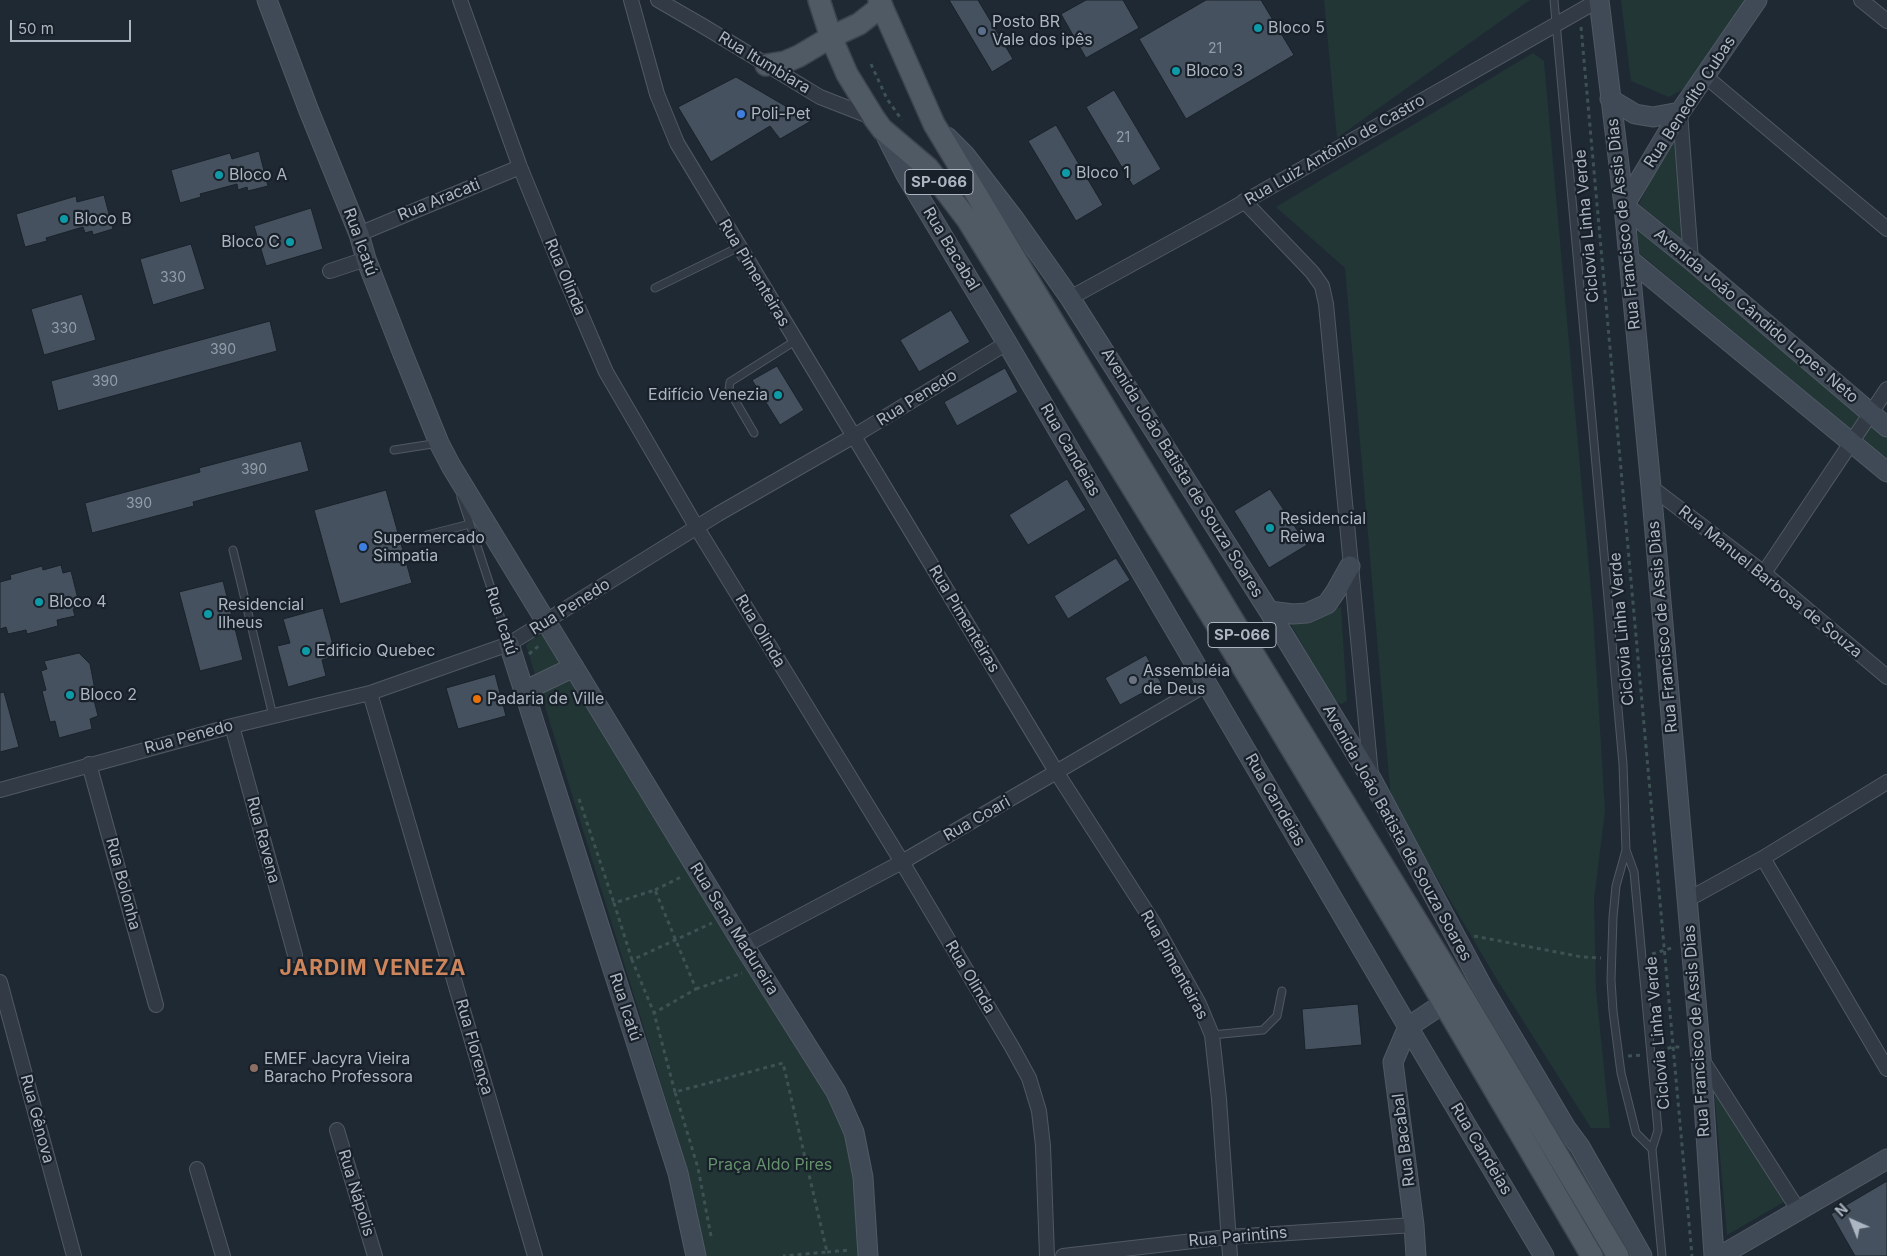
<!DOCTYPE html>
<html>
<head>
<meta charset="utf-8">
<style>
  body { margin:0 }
  #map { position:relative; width:1887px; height:1256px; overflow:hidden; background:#1f2934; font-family:Inter,sans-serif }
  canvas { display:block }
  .north { position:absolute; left:1827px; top:1196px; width:50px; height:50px; -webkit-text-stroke:4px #182029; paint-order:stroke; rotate:316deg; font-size:14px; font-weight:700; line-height:20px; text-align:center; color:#acb6c2 }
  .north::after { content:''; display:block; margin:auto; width:18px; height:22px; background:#acb6c2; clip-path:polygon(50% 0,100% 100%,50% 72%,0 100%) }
  .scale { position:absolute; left:10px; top:20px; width:121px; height:22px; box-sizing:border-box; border:2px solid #acb6c2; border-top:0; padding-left:6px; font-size:15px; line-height:18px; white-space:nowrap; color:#acb6c2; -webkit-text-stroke:4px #182029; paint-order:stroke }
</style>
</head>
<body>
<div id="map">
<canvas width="1887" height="1256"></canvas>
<div class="north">N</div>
<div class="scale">50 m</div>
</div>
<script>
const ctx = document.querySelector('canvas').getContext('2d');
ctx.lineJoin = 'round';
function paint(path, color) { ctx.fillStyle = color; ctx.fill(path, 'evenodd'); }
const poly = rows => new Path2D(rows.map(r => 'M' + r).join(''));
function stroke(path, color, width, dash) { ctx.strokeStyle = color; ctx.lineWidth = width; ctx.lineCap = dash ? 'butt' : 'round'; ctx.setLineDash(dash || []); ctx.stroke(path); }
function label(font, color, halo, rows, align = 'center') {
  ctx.font = font + ' Inter,sans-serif'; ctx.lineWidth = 4.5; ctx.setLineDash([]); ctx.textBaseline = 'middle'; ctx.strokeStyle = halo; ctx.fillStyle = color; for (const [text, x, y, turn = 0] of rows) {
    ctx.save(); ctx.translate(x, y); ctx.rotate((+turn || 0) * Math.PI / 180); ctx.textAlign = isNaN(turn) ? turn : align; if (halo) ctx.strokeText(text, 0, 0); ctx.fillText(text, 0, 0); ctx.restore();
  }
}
paint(poly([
  [1324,0,1530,0,1337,138],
  [1621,0,1746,0,1683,89,1669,97,1631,81],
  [1533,53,1544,61,1593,614,1605,811,1594,899,1596,990,1610,1128,1591,1128,1496,978,1391,800,1345,268,1276,207],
  [1678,126,1682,239,1639,204],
  [1637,223,1887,438,1887,459,1639,253],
  [1341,607,1347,701,1341,704,1334,700,1290,623],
  [547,632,828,1097,849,1135,857,1178,861,1256,705,1256,688,1171,526,645,531,640],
  [1714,1088,1784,1202,1727,1235]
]), '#223636');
const building = poly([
  [949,0,978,0,1013,59,992,72,949,0],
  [1086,0,1123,0,1139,28,1086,58,1061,14,1086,0],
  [1206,0,1261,0,1294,55,1186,119,1139,39,1206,0],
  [736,77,811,121,780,139,770,126,711,162,678,107,736,77],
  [1114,90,1161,169,1133,186,1086,107,1114,90],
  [1056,125,1103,205,1076,221,1028,141,1056,125],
  [259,151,268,186,248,191,247,187,238,190,237,184,200,194,201,197,180,203,171,170,230,153,232,159,259,151],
  [104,195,113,229,93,235,92,231,85,233,83,227,46,238,47,241,25,247,16,214,76,196,77,202,104,195],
  [311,208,323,249,266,266,254,226,311,208],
  [191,244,205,289,153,305,140,259,191,244],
  [82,294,96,340,44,355,31,309,82,294],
  [951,310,970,342,919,372,900,340,951,310],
  [270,321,277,351,58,411,51,381,270,321],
  [777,366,804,410,780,425,752,380,777,366],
  [1005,368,1018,392,957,426,944,402,1005,368],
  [301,441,309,471,193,502,194,506,92,533,85,503,200,472,199,468,301,441],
  [1067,479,1086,510,1028,545,1009,515,1067,479],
  [1270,489,1307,545,1269,568,1234,511,1270,489],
  [386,490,412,583,340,604,314,510,386,490],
  [1116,558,1130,580,1068,619,1054,596,1116,558],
  [61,565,63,573,71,571,80,607,73,609,75,616,57,620,58,626,27,634,26,630,8,634,6,627,0,629,0,582,11,579,10,575,42,566,43,570,61,565],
  [223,581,243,660,200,671,179,592,223,581],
  [323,608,336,656,322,660,326,676,288,687,277,646,290,643,283,619,323,608],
  [79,653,90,664,97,700,94,700,98,716,90,719,92,729,59,738,55,721,50,722,42,691,46,690,41,671,47,669,44,661,79,653],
  [1146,655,1161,683,1120,705,1105,678,1146,655],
  [495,674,506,716,458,729,446,688,495,674],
  [4,692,19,747,0,752,0,693,4,692],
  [1358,1004,1362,1045,1305,1050,1302,1009,1358,1004],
  [1887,1181,1887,1256,1855,1256,1831,1214,1887,1181]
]);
paint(building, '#45515e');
stroke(building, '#1a222b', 1);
const lane = poly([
  [1554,0,1623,764,1626,850,1634,872,1658,1130,1652,1149,1662,1256],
  [655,288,739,247],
  [754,433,729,390,730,382,795,341],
  [394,450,439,443],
  [461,497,509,643],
  [427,535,470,524],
  [233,550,273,716],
  [1626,850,1616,886,1613,917,1611,980,1613,1011,1621,1073,1636,1133,1652,1149],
  [1212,1035,1263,1030,1277,1016,1282,991]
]);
const street = poly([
  [460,0,520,167,565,277,606,372,697,528,902,862,1012,1047,1029,1078,1039,1111,1043,1146,1047,1256],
  [631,0,657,94,677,143,1057,773,1153,922,1199,1004,1212,1035,1219,1099,1230,1256],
  [658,0,703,26,820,97,874,118],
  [1861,0,1887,21],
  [1705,76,1887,229],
  [1680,112,1691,260],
  [1244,201,1312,272,1322,286,1326,304,1371,775],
  [359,234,520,167],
  [330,271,366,259],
  [1070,298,1214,219,1599,0],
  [1651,487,1764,573,1887,677],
  [1764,573,1887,389],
  [370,693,535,1256],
  [232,726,295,955],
  [89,764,156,1005],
  [0,790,232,726,370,693,509,644,718,514,854,436,1007,343],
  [1763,858,1887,1069],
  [1687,900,1763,858,1887,782],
  [744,946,902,862,1207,684],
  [0,982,74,1256],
  [1701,1058,1799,1211],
  [337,1130,375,1256],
  [197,1169,223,1256],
  [1063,1256,1228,1237,1414,1225]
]);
const secondary = poly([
  [267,0,309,111,359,234,366,259,403,354,439,443,451,466,744,946,836,1092,854,1132,863,1177,868,1256],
  [1599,0,1624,206,1651,487,1701,1058,1714,1256],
  [1610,99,1635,114,1653,117,1680,112],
  [884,132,906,175,1007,343,1408,1027,1544,1256],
  [947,137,965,155,1015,220,1070,298,1269,611,1372,780,1482,986,1566,1128,1580,1147,1642,1256],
  [1624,206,1691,260,1887,427],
  [1624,206,1680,112,1757,0],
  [1629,259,1887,472],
  [1269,611,1293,614,1307,613,1327,604,1336,591,1350,566],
  [509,644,678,1173,696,1256],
  [524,691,574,667],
  [1416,1256,1414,1225,1393,1062,1408,1027,1444,1003,1457,997],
  [1720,1256,1887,1159]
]);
const primary = poly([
  [819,0,831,37,847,74,874,118,882,129,928,168,967,219,1233,651,1425,971,1592,1256],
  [879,0,934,124,1246,642,1462,995,1618,1256],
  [766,65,785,62,799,56,831,37,859,24,882,6]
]);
stroke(lane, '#505963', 9);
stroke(street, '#505963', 16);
stroke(secondary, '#505963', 21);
stroke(primary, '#3c444e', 24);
stroke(poly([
  [1581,27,1692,1256],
  [871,64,887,99,902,120],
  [529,654,541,644],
  [579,799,614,903],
  [655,890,683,876],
  [1474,936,1582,957,1601,958],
  [1652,954,1675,947],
  [632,960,614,903,655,890,696,989,654,1013],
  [696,989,742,973],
  [1660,1051,1672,1047,1683,1047],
  [1628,1056,1642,1055],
  [675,1092,654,1013,632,960,712,923],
  [711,1236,698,1168,675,1092,783,1063,827,1252,783,1256],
  [827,1252,851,1250]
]), '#3e5153', 3, [4, 4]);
stroke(lane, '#323b45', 7);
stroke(street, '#323b45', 14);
stroke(secondary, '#404a57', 19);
stroke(primary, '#505a65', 21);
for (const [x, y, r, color] of [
  [1258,28,5,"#0f9aa8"],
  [982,31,5,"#5c6f8a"],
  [1176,71,5,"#0f9aa8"],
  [741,114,5,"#3f7fe0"],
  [1066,173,5,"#0f9aa8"],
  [219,175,5,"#0f9aa8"],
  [64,219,5,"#0f9aa8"],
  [290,242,5,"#0f9aa8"],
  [778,395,5,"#0f9aa8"],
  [1270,528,5,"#0f9aa8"],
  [363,547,5,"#3f7fe0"],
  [39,602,5,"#0f9aa8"],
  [208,614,5,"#0f9aa8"],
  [306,651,5,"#0f9aa8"],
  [1133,680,5,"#6b7280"],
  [70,695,5,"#0f9aa8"],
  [477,699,5,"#e8710a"],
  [254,1068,5,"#8d6e63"]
]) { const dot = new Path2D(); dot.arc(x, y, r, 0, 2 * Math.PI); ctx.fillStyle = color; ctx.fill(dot); stroke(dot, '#182029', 2); }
label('14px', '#929da9', null, [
  ["21",1215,49],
  ["21",1123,138],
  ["330",173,278],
  ["330",64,329],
  ["390",223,350],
  ["390",105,382],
  ["390",254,470],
  ["390",139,504]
]);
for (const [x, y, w] of [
  [939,182,68],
  [1242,635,68]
]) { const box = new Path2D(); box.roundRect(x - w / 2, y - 12.5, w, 25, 4); ctx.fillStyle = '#182029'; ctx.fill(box); stroke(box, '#acb6c2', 1); }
label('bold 15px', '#acb6c2', null, [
  ["SP-066",939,182],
  ["SP-066",1242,635]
]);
label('16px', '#acb6c2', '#182029', [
  ["Posto BR",992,22],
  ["Vale dos ipês",992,40],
  ["Bloco 5",1268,28],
  ["Bloco 3",1186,71],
  ["Poli-Pet",751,114],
  ["Bloco 1",1076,173],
  ["Bloco A",229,175],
  ["Bloco B",74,219],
  ["Bloco C",280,242,"right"],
  ["Edifício Venezia",768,395,"right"],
  ["Residencial",1280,519],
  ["Reiwa",1280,537],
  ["Supermercado",373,538],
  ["Simpatia",373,556],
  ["Bloco 4",49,602],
  ["Residencial",218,605],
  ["Ilheus",218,623],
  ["Edificio Quebec",316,651],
  ["Assembléia",1143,671],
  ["de Deus",1143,689],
  ["Bloco 2",80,695],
  ["Padaria de Ville",487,699],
  ["EMEF Jacyra Vieira",264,1059],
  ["Baracho Professora",264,1077]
], 'left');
label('16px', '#acb6c2', '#182029', [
  ["Rua Itumbiara",764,63,31],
  ["Rua Benedito Cubas",1690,102,-57],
  ["Rua Luiz Antônio de Castro",1335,150,-30],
  ["Rua Aracati",439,200,-22],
  ["Rua Francisco de Assis Dias",1624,224,-96],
  ["Ciclovia Linha Verde",1587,226,-95],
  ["Rua Icatú",360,242,70],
  ["Rua Bacabal",951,249,59],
  ["Rua Pimenteiras",754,273,59],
  ["Rua Olinda",565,277,67],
  ["Avenida João Cândido Lopes Neto",1756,316,40],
  ["Rua Penedo",917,398,-32],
  ["Rua Candeias",1070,450,60],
  ["Avenida João Batista de Souza Soares",1182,473,58],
  ["Rua Manuel Barbosa de Souza",1770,582,39],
  ["Rua Penedo",570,607,-32],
  ["Rua Pimenteiras",964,619,59],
  ["Rua Icatú",501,621,72],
  ["Rua Francisco de Assis Dias",1663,627,-95],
  ["Ciclovia Linha Verde",1622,629,-95],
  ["Rua Olinda",760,631,59],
  ["Rua Penedo",189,737,-15],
  ["Rua Candeias",1275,800,60],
  ["Rua Coari",977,819,-30],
  ["Avenida João Batista de Souza Soares",1397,833,61],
  ["Rua Ravena",263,840,75],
  ["Rua Bolonha",123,884,75],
  ["Rua Sena Madureira",734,929,58],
  ["Rua Pimenteiras",1174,965,61],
  ["Rua Olinda",970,977,59],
  ["Rua Icatú",625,1007,72],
  ["Rua Francisco de Assis Dias",1697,1031,-94],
  ["Ciclovia Linha Verde",1658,1033,-95],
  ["Rua Florença",474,1047,74],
  ["Rua Gênova",37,1119,75],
  ["Rua Bacabal",1404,1140,-97],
  ["Rua Candeias",1481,1149,59],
  ["Rua Nápolis",356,1193,73],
  ["Rua Parintins",1238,1237,-5]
]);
label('16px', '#65916c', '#182029', [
  ["Praça Aldo Pires",770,1165]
]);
ctx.letterSpacing = '1px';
label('bold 21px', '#ce855b', '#182029', [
  ["JARDIM VENEZA",373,969]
]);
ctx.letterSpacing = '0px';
</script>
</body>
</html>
